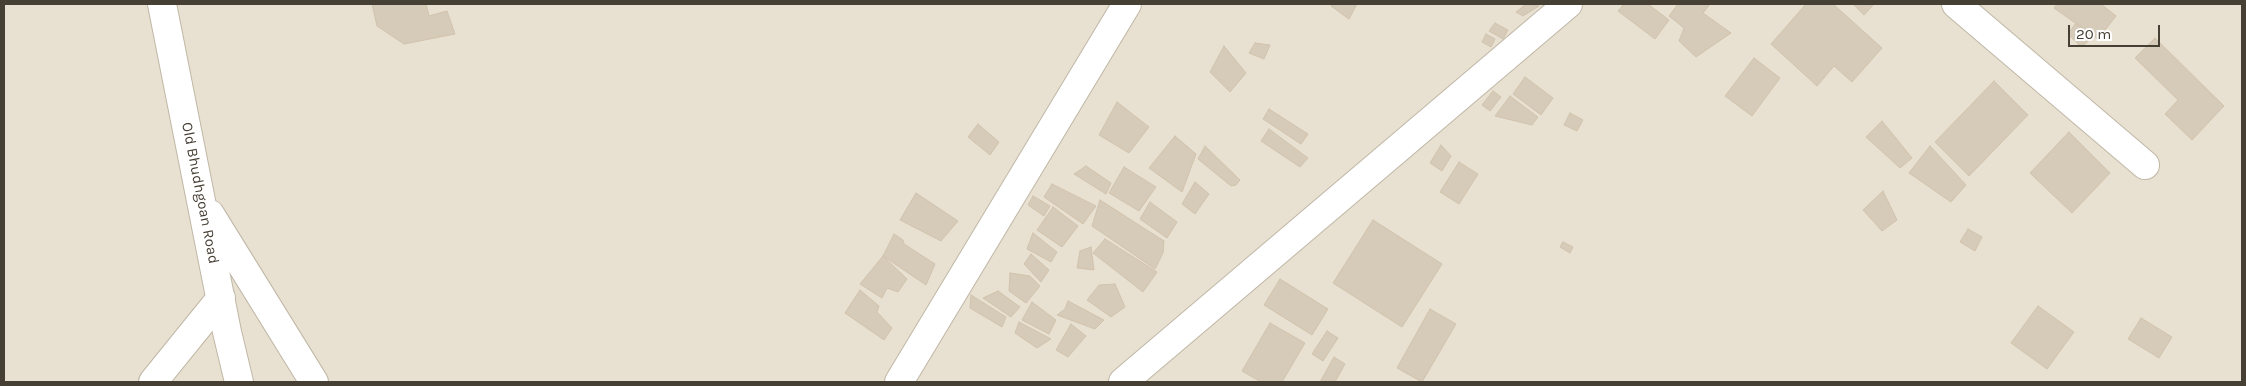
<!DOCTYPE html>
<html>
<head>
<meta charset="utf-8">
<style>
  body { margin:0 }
  #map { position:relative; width:2246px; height:386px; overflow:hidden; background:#f4efe4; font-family:Karla,sans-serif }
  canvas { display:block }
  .frame { position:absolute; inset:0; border:5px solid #463f34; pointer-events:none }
  .scale { position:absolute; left:2068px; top:25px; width:92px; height:22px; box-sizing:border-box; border:2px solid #463f34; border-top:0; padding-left:6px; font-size:15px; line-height:18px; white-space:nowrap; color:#463f34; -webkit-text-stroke:4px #fff; paint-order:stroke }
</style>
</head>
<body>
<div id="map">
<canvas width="2246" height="386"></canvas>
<div class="frame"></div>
<div class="scale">20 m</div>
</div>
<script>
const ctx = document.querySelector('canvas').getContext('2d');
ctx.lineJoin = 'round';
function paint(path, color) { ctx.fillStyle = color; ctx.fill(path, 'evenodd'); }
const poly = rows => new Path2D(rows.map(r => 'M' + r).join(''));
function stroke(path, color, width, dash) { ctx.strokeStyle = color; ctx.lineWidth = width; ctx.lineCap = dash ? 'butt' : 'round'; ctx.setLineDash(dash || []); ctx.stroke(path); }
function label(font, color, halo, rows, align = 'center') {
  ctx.font = font + ' Karla,sans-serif'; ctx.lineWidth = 4; ctx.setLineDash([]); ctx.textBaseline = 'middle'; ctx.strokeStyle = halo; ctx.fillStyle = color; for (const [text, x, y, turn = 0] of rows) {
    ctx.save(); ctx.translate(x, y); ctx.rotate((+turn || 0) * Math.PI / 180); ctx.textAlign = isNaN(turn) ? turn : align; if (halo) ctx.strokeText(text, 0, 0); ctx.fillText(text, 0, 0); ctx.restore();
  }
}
paint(poly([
  [4,4,2242,4,2242,382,4,382]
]), '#e8e1d2');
const building = poly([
  [372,4,426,4,429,16,447,11,455,34,404,44,377,26,372,4],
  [1332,4,1357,4,1349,19,1331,6,1332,4],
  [1526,4,1539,6,1523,16,1516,12,1526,4],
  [1624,4,1648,4,1669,20,1655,39,1618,11,1624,4],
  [1678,4,1710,4,1703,13,1731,33,1696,57,1679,41,1684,28,1669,16,1678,4],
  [1806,4,1833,4,1882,48,1852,82,1834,66,1817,86,1771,44,1806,4],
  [1853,4,1874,4,1864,15,1853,4],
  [2057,4,2101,4,2116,16,2098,39,2054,8,2057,4],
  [1495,23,1508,30,1503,39,1489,31,1495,23],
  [2076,23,2095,36,2081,47,2068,34,2076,23],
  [1486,34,1495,39,1491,47,1482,42,1486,34],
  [2155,38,2224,106,2192,140,2165,114,2178,100,2135,58,2155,38],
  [1255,43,1270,45,1264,59,1249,53,1255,43],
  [1224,46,1246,73,1230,92,1210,72,1224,46],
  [1754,58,1780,78,1752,116,1725,96,1754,58],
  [1525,77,1553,98,1541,115,1513,94,1525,77],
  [1994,81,2028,115,1969,176,1935,142,1994,81],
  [1493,91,1501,97,1490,111,1482,105,1493,91],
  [1510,96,1538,117,1532,125,1495,116,1510,96],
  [1117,102,1149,127,1129,153,1099,135,1117,102],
  [1269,109,1308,134,1301,144,1263,119,1269,109],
  [1570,113,1583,120,1577,131,1564,125,1570,113],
  [1882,121,1912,158,1900,168,1866,137,1882,121],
  [978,124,999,142,990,155,968,137,978,124],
  [1269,129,1308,158,1300,167,1261,141,1269,129],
  [2069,132,2110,173,2072,213,2030,173,2069,132],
  [1175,136,1196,154,1182,192,1149,168,1175,136],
  [1441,145,1451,156,1442,171,1430,163,1441,145],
  [1205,146,1240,180,1236,185,1231,186,1198,159,1205,146],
  [1930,146,1966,185,1951,202,1909,173,1930,146],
  [1459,162,1478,174,1459,204,1440,192,1459,162],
  [1086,166,1111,183,1106,194,1074,174,1086,166],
  [1124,167,1156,187,1139,211,1109,193,1124,167],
  [1195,182,1209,194,1195,214,1182,204,1195,182],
  [1052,184,1096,206,1083,224,1044,197,1052,184],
  [1883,191,1897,220,1882,231,1863,210,1883,191],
  [916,193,958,221,941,241,900,220,916,193],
  [1033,196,1050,206,1044,216,1028,205,1033,196],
  [1100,200,1164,241,1163,253,1155,269,1092,226,1100,200],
  [1150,202,1177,222,1167,238,1140,219,1150,202],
  [1053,207,1078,226,1062,247,1037,230,1053,207],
  [1373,220,1442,264,1402,327,1333,283,1373,220],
  [1968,229,1982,237,1975,251,1960,242,1968,229],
  [1033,233,1057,252,1051,262,1027,249,1033,233],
  [894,234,903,240,904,244,935,264,926,285,883,256,894,234],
  [1105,239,1157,272,1143,292,1093,253,1105,239],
  [1563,242,1573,247,1570,253,1560,247,1563,242],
  [1091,247,1094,270,1077,268,1080,251,1091,247],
  [1031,254,1049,270,1041,282,1024,264,1031,254],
  [883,256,907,279,898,292,887,288,882,298,860,284,883,256],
  [1010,273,1030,276,1040,286,1026,303,1009,291,1010,273],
  [1280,279,1328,309,1312,335,1264,305,1280,279],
  [1115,284,1125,307,1111,317,1087,300,1099,285,1115,284],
  [860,290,879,306,877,312,892,328,884,340,845,313,860,290],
  [998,291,1020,307,1011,317,983,298,998,291],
  [971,295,1006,317,1002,327,970,308,971,295],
  [1068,301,1104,320,1095,329,1057,315,1065,309,1068,301],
  [1032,302,1056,320,1049,334,1022,320,1032,302],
  [2038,306,2074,332,2047,369,2011,343,2038,306],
  [1430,309,1456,324,1422,382,1397,368,1430,309],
  [2141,318,2172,337,2159,358,2128,339,2141,318],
  [1019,322,1051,339,1037,348,1015,333,1019,322],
  [1270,323,1305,343,1282,382,1261,382,1242,371,1270,323],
  [1071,324,1086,336,1068,357,1056,350,1071,324],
  [1327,331,1338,338,1323,361,1312,354,1327,331],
  [1334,357,1345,364,1335,382,1320,382,1334,357]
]);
paint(building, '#d6cbb9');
stroke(building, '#d2c3ac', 1);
const street = poly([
  [162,4,227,332,239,382],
  [1956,4,2145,165],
  [210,214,314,382],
  [153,382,221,298],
  [899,382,1127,4],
  [1123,382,1568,4]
]);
stroke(street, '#c0b7a6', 30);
stroke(street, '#fff', 28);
label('15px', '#463f34', '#fff', [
  ["Old Bhudhgoan Road",200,193,79]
]);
</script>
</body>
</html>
